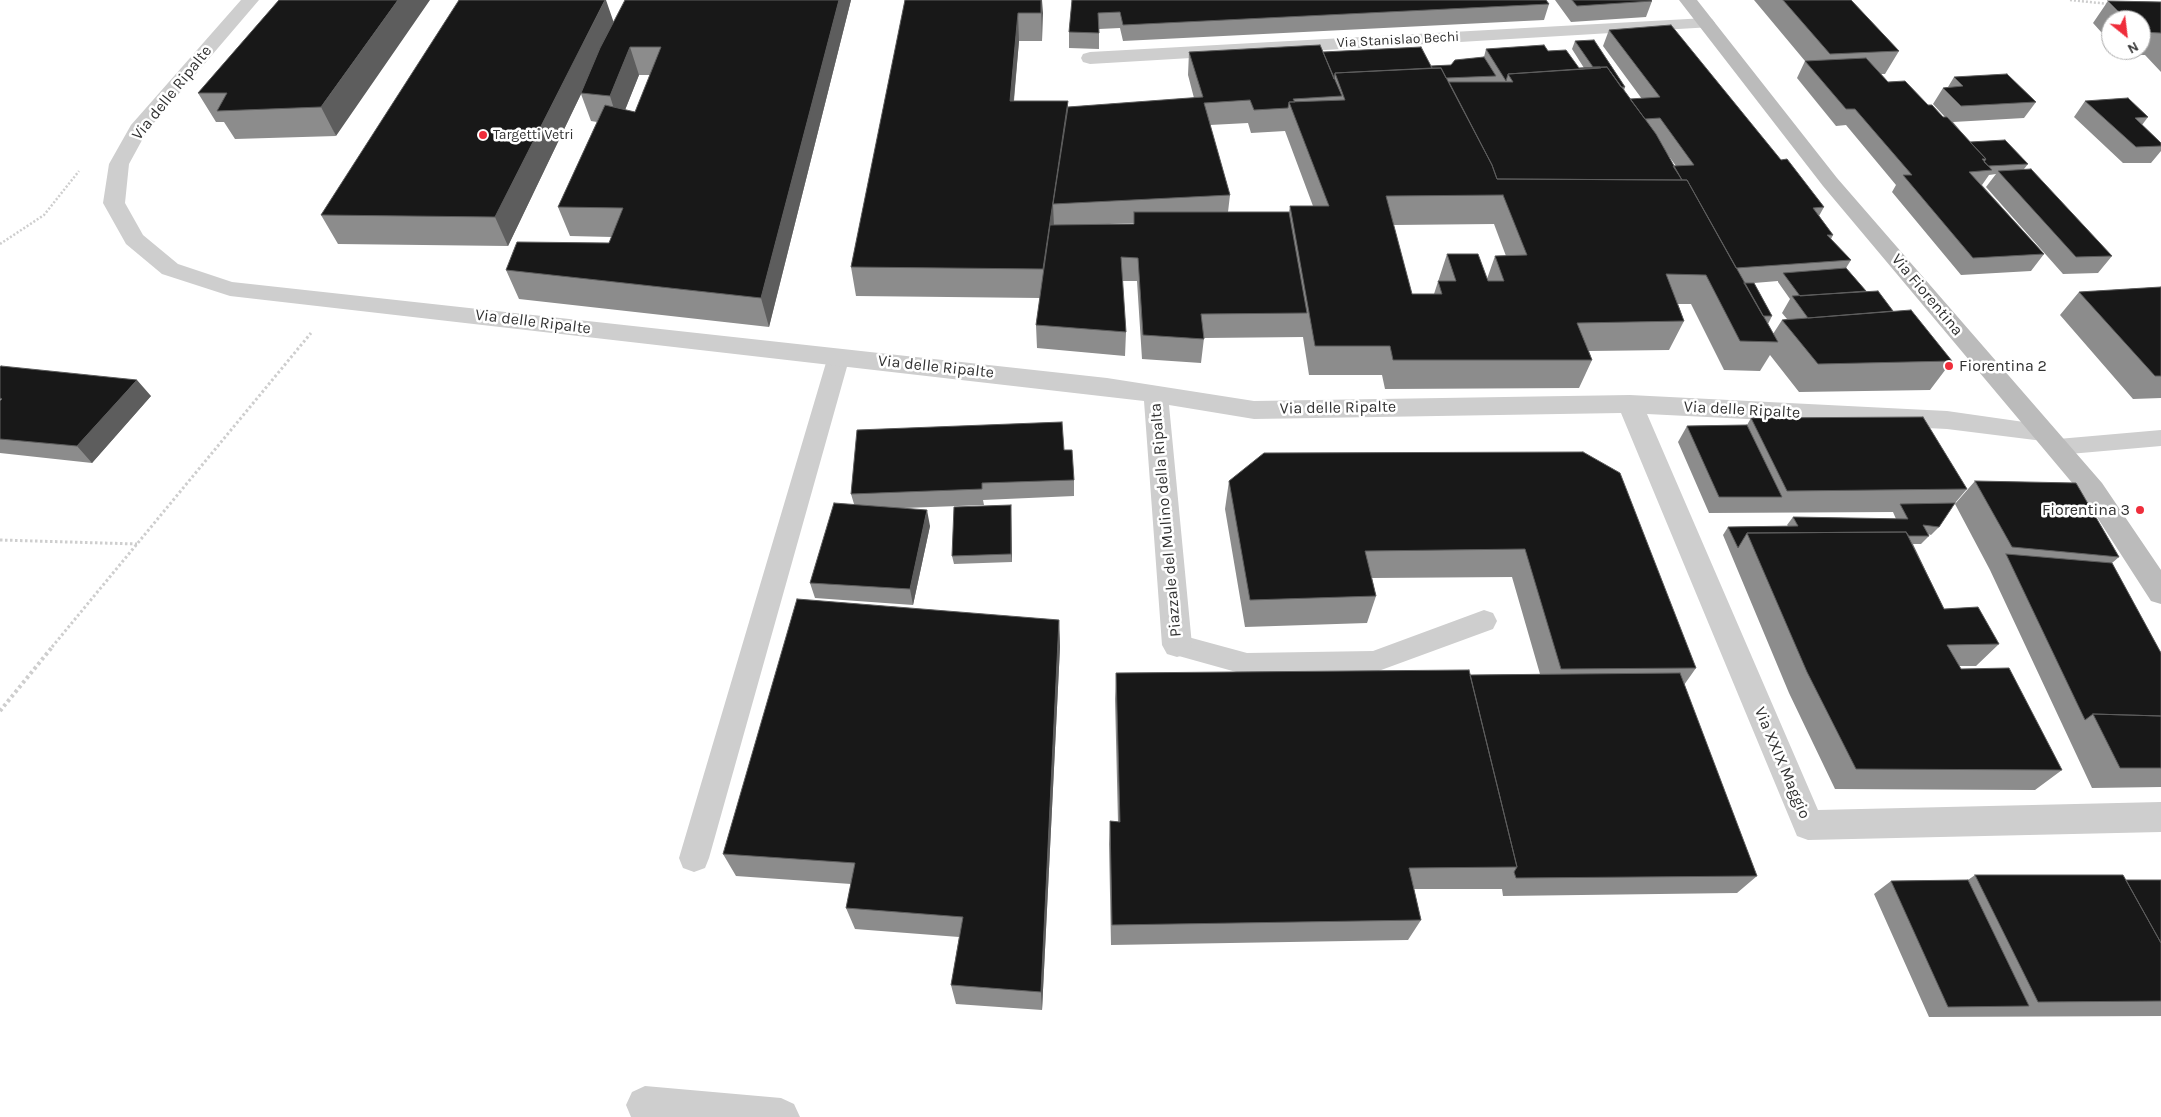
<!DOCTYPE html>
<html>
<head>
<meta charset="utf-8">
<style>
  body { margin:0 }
  #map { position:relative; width:2161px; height:1117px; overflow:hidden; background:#fff; font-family:Karla,sans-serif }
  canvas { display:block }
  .north { position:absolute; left:2101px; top:10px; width:50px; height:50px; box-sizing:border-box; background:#fff; border:1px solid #adadad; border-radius:50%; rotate:151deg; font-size:14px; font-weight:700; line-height:20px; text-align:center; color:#313131 }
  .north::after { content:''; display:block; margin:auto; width:18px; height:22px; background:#ef2d3b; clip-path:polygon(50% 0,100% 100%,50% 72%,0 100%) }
</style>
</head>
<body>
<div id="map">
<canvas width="2161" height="1117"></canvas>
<div class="north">N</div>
</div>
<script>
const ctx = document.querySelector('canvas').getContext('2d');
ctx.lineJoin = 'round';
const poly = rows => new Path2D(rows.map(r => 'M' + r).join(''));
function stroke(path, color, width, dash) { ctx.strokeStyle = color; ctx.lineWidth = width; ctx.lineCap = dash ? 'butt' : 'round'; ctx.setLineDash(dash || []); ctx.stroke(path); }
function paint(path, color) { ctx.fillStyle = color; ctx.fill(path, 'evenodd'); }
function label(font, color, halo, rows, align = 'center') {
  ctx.font = font + ' Karla,sans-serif'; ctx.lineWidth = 5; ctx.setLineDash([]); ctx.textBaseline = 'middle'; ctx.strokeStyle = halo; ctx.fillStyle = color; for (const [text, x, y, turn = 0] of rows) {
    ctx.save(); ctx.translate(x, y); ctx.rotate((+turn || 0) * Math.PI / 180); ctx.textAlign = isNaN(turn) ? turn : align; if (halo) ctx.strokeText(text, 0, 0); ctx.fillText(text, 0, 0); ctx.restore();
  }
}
stroke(poly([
  [2070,0,2109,4],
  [0,244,44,215,79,171]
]), '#cecece', 2.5, [2, 2]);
stroke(poly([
  [0,540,137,544],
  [52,647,311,333]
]), '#cecece', 3, [2.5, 2.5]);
stroke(poly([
  [0,711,53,646]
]), '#cecece', 4, [3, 3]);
paint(poly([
  [839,349,847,351,850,356,709,858,705,868,694,872,683,868,679,858,828,356,831,351,839,349],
  [2161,430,2161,446,2058,455,2050,453,2046,447,2050,441,2058,439,2161,430],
  [1484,610,1493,613,1497,621,1493,629,1373,673,1247,675,1168,653,1164,645,1168,637,1177,634,1247,653,1373,651,1484,610]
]), '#cecece');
paint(poly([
  [241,0,259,0,147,131,129,164,125,203,143,235,178,264,232,282,1107,378,1254,401,1630,395,1947,411,2052,426,2056,432,2052,438,2043,441,1947,429,1647,414,1818,810,2161,802,2161,832,1808,840,1797,836,1621,413,1254,419,1169,405,1192,645,1187,654,1177,657,1167,654,1162,645,1144,401,230,296,162,274,126,244,103,203,109,164,131,125,241,0],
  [1706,18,1712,19,1715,23,1712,27,1090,64,1083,62,1081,58,1083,54,1090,52,1706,18],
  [645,1086,781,1098,794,1104,800,1117,631,1117,626,1105,632,1092,645,1086]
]), '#cecece');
paint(poly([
  [1679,0,1697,0,1837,178,2102,483,2161,570,2161,604,2151,601,2084,497,1823,186,1679,0]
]), '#bbb');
paint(poly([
  [279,0,336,136,235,139,224,122,216,122,198,93],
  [851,0,769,327,519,299,506,270,609,243,612,237,570,236,558,207,597,122,591,121,581,94,508,246,338,244,321,215,613,22],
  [639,75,650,75,635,112,625,110],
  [905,0,1042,0,1042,41,1019,41,1014,101,1068,101,1068,107,1194,98,1188,75,1189,52,1323,52,1431,66,1451,65,1484,57,1486,49,1548,51,1579,68,1584,68,1572,49,1575,41,1625,87,1624,91,1630,99,1642,99,1603,46,1609,30,1781,160,1824,207,1819,216,1833,235,1831,239,1851,260,1846,268,1866,291,1893,311,1952,361,1930,390,1799,392,1770,355,1760,371,1724,370,1691,304,1678,304,1684,321,1669,350,1589,351,1592,360,1579,388,1385,389,1382,375,1309,375,1303,337,1204,338,1201,363,1142,359,1137,281,1122,281,1126,332,1125,356,1037,348,1036,325,1040,298,856,296,851,267],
  [1248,123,1251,133,1285,131,1313,206,1290,206,1289,212,1228,212,1230,195,1210,125],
  [1665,151,1676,166,1673,166],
  [1134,223,1134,224,1109,224],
  [1494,224,1506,256,1495,256,1487,279,1447,254,1434,294,1412,294,1393,225],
  [1778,281,1778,282,1790,299,1782,313,1787,319,1782,320,1773,334,1768,324,1772,316,1754,283],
  [1072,0,1549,4,1544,20,1123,41,1120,28,1099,29,1099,49,1069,48,1069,32],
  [1555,0,1651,0,1652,1,1646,17,1571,22],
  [1754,0,1851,0,1899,51,1885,74,1881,74,1888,82,1928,105,1943,117,1945,117,1933,104,1943,88,1948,87,1954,77,2036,102,2024,118,1953,122,1970,142,2028,164,2024,169,2112,256,2098,273,2063,274,1986,187,1996,174,1989,175,1982,185,2044,254,2031,271,1961,275,1892,192,1896,185,1846,125,1836,126,1797,78,1805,61],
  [2108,1,2161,2,2161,72,2145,55,2122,55,2118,50,2141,50,2141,20,2111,20,2111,43,2093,23],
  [2085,101,2148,117,2142,125,2161,143,2161,151,2151,163,2123,163,2074,117],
  [2161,287,2161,398,2133,399,2060,315,2079,292],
  [0,367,151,396,92,463,0,453],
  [1751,418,1967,489,1955,503,1939,527,1931,535,1928,534,1929,536,1921,544,1913,544,1944,609,1999,644,1976,666,1959,666,1961,669,2062,770,2035,790,1835,789,1789,693,1723,535,1728,527,1788,526,1787,525,1793,517,1896,519,1893,512,1709,513,1678,442,1687,426,1747,425],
  [1064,450,1074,480,1074,496,983,500,984,505,904,508,930,526,913,605,815,598,810,583,854,504,851,494],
  [1583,452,1696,668,1684,685,1757,876,1737,893,1503,896,1502,889,1414,889,1421,920,1408,940,1111,945,1109,844,1110,821,1118,822,1115,699,1116,673,1470,675,1540,674,1512,577,1372,578,1376,596,1367,623,1245,627,1225,509,1229,481],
  [1975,481,2119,557,2112,563,2161,653,2161,787,2092,788,1990,570,1955,504],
  [1011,505,1012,562,954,564,952,556],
  [1059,620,1060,647,1042,1010,956,1004,951,985,959,937,855,929,846,908,851,884,736,876,723,854],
  [1975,875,2126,880,2161,880,2161,1016,1929,1017,1874,894,1891,881,1968,880]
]), '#8c8c8c');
paint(poly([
  [398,0,430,0,336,136,321,107],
  [605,0,606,0,615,26,581,93,581,94,508,246,495,217],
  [839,0,851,0,769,327,761,298],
  [1041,0,1042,0,1043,13,1042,41],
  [1018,13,1019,41,1011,130,1010,101],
  [630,47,639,75,619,125,610,96],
  [1068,101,1068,130,1053,204,1054,227,1044,298,1043,269],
  [137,380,151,396,92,463,77,446],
  [1011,505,1011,513,1012,562,1011,554],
  [927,510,930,526,913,605,910,589],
  [1059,620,1060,647,1042,1010,1041,992]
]), '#5d5d5d');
const building = poly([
  [279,0,398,0,321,107,217,111,227,93,198,93,279,0],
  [459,0,605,0,495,217,321,215,459,0],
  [625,0,839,0,761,298,506,270,517,242,609,243,623,208,558,207,605,105,635,112,661,47,630,47,610,96,581,93,600,48,625,0],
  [905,0,1041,0,1041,13,1018,13,1010,101,1068,101,1043,269,851,267,905,0],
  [1072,0,1546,0,1549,4,1123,25,1120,12,1098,13,1099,33,1069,32,1072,0],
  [1572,0,1651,0,1652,1,1577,6,1572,0],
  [1783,0,1851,0,1899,51,1830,54,1783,0],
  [2108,1,2161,2,2161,33,2141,32,2141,20,2127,20,2108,1],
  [1671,25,1781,160,1787,159,1824,207,1813,208,1833,235,1827,235,1851,260,1736,268,1687,180,1682,180,1673,166,1694,165,1660,118,1645,119,1630,99,1660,97,1609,30,1671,25],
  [1594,40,1625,87,1621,87,1607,67,1593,67,1575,41,1594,40],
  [1320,45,1342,96,1293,99,1295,102,1289,102,1288,108,1254,110,1250,100,1204,103,1230,195,1053,204,1068,107,1203,97,1189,52,1320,45],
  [1544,45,1548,51,1566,50,1579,68,1600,67,1601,68,1508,74,1506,81,1486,49,1544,45],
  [1421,47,1432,68,1335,73,1334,79,1323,52,1421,47],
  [1484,57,1496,76,1446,78,1441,68,1432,68,1431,66,1451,65,1455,60,1484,57],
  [1866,58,1888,82,1905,81,1928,105,1932,105,1943,117,1947,117,1986,159,1982,159,1992,170,1969,172,2044,254,1973,258,1903,175,1912,175,1855,109,1846,109,1805,61,1866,58],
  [1607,67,1656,134,1682,180,1497,179,1492,165,1449,82,1513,82,1508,74,1607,67],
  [1441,68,1492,165,1497,179,1687,180,1778,342,1740,341,1706,275,1666,274,1684,321,1577,323,1592,360,1393,360,1390,346,1315,346,1290,206,1329,206,1289,102,1345,100,1335,73,1441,68],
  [1503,195,1527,255,1495,256,1504,281,1488,281,1478,254,1447,254,1456,281,1438,281,1442,294,1412,294,1386,196,1503,195],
  [2007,74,2036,102,1961,106,1943,88,1963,86,1954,77,2007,74],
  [2128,98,2148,117,2135,118,2161,143,2161,146,2136,147,2085,101,2128,98],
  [2005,140,2028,164,1988,166,1984,162,1986,159,1970,142,2005,140],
  [2031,169,2112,256,2076,257,1998,171,2031,169],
  [1134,212,1289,212,1307,313,1201,314,1204,339,1143,335,1138,258,1121,257,1126,332,1036,325,1050,225,1134,224,1134,212],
  [1846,268,1866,291,1800,296,1783,273,1846,268],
  [1744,283,1754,283,1772,316,1763,316,1744,283],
  [2161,287,2161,376,2155,376,2079,292,2161,287],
  [1878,291,1893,311,1808,318,1792,296,1878,291],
  [1911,310,1952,361,1818,364,1782,320,1911,310],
  [1,366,137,380,77,446,0,439,0,401,2,399,0,398,0,367,1,366],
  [1923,417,1967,489,1787,491,1751,418,1923,417],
  [1062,422,1064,450,1072,450,1074,480,982,483,982,489,851,494,857,430,1062,422],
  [1747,425,1782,497,1719,497,1687,426,1747,425],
  [1583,452,1620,473,1696,668,1561,669,1525,549,1365,551,1376,596,1250,600,1229,481,1264,453,1583,452],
  [1975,481,2076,483,2119,557,2012,547,1975,481],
  [834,503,927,510,910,589,810,583,834,503],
  [1955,503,1939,527,1923,525,1929,536,1909,536,1906,532,1747,533,1738,548,1728,527,1798,526,1793,517,1908,519,1900,504,1955,503],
  [1011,505,1011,554,952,556,954,507,1011,505],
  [1906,532,1944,609,1978,607,1999,644,1947,645,1961,669,2009,668,2062,770,1856,769,1807,672,1747,533,1906,532],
  [2006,554,2112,563,2161,653,2161,716,2093,714,2085,720,2006,554],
  [797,599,1059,620,1041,992,951,985,963,917,846,908,855,863,723,854,797,599],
  [1469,670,1517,867,1409,868,1421,920,1112,925,1110,821,1120,822,1116,673,1469,670],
  [1680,673,1757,876,1516,878,1514,872,1517,867,1470,675,1680,673],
  [2093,714,2161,716,2161,768,2120,768,2093,714],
  [1975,875,2123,875,2161,943,2161,1001,2038,1002,1975,875],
  [1968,880,2029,1006,1948,1007,1891,881,1968,880],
  [2126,880,2161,880,2161,943,2126,880]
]);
paint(building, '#181818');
stroke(building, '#5d5d5d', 1);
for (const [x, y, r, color] of [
  [483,135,5,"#ef2d3b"],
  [1949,366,5,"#ef2d3b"],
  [2140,510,5,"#ef2d3b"]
]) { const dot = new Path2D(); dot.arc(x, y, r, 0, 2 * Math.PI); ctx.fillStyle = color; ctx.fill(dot); stroke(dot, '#fff', 2); }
label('14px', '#313131', '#fff', [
  ["Via Stanislao Bechi",1398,40,-3]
]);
label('14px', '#313131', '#fff', [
  ["Targetti Vetri",493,135]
], 'left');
label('16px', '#313131', '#fff', [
  ["Via delle Ripalte",172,93,-51],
  ["Via Fiorentina",1927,295,50],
  ["Via delle Ripalte",533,322,7],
  ["Via delle Ripalte",936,367,6],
  ["Via delle Ripalte",1338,408,-1],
  ["Via delle Ripalte",1742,410,3],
  ["Piazzale del Mulino della Ripalta",1166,520,-95],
  ["Via XXIX Maggio",1782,763,67]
]);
label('16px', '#313131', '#fff', [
  ["Fiorentina 2",1959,366],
  ["Fiorentina 3",2130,510,"right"]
], 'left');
</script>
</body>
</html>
